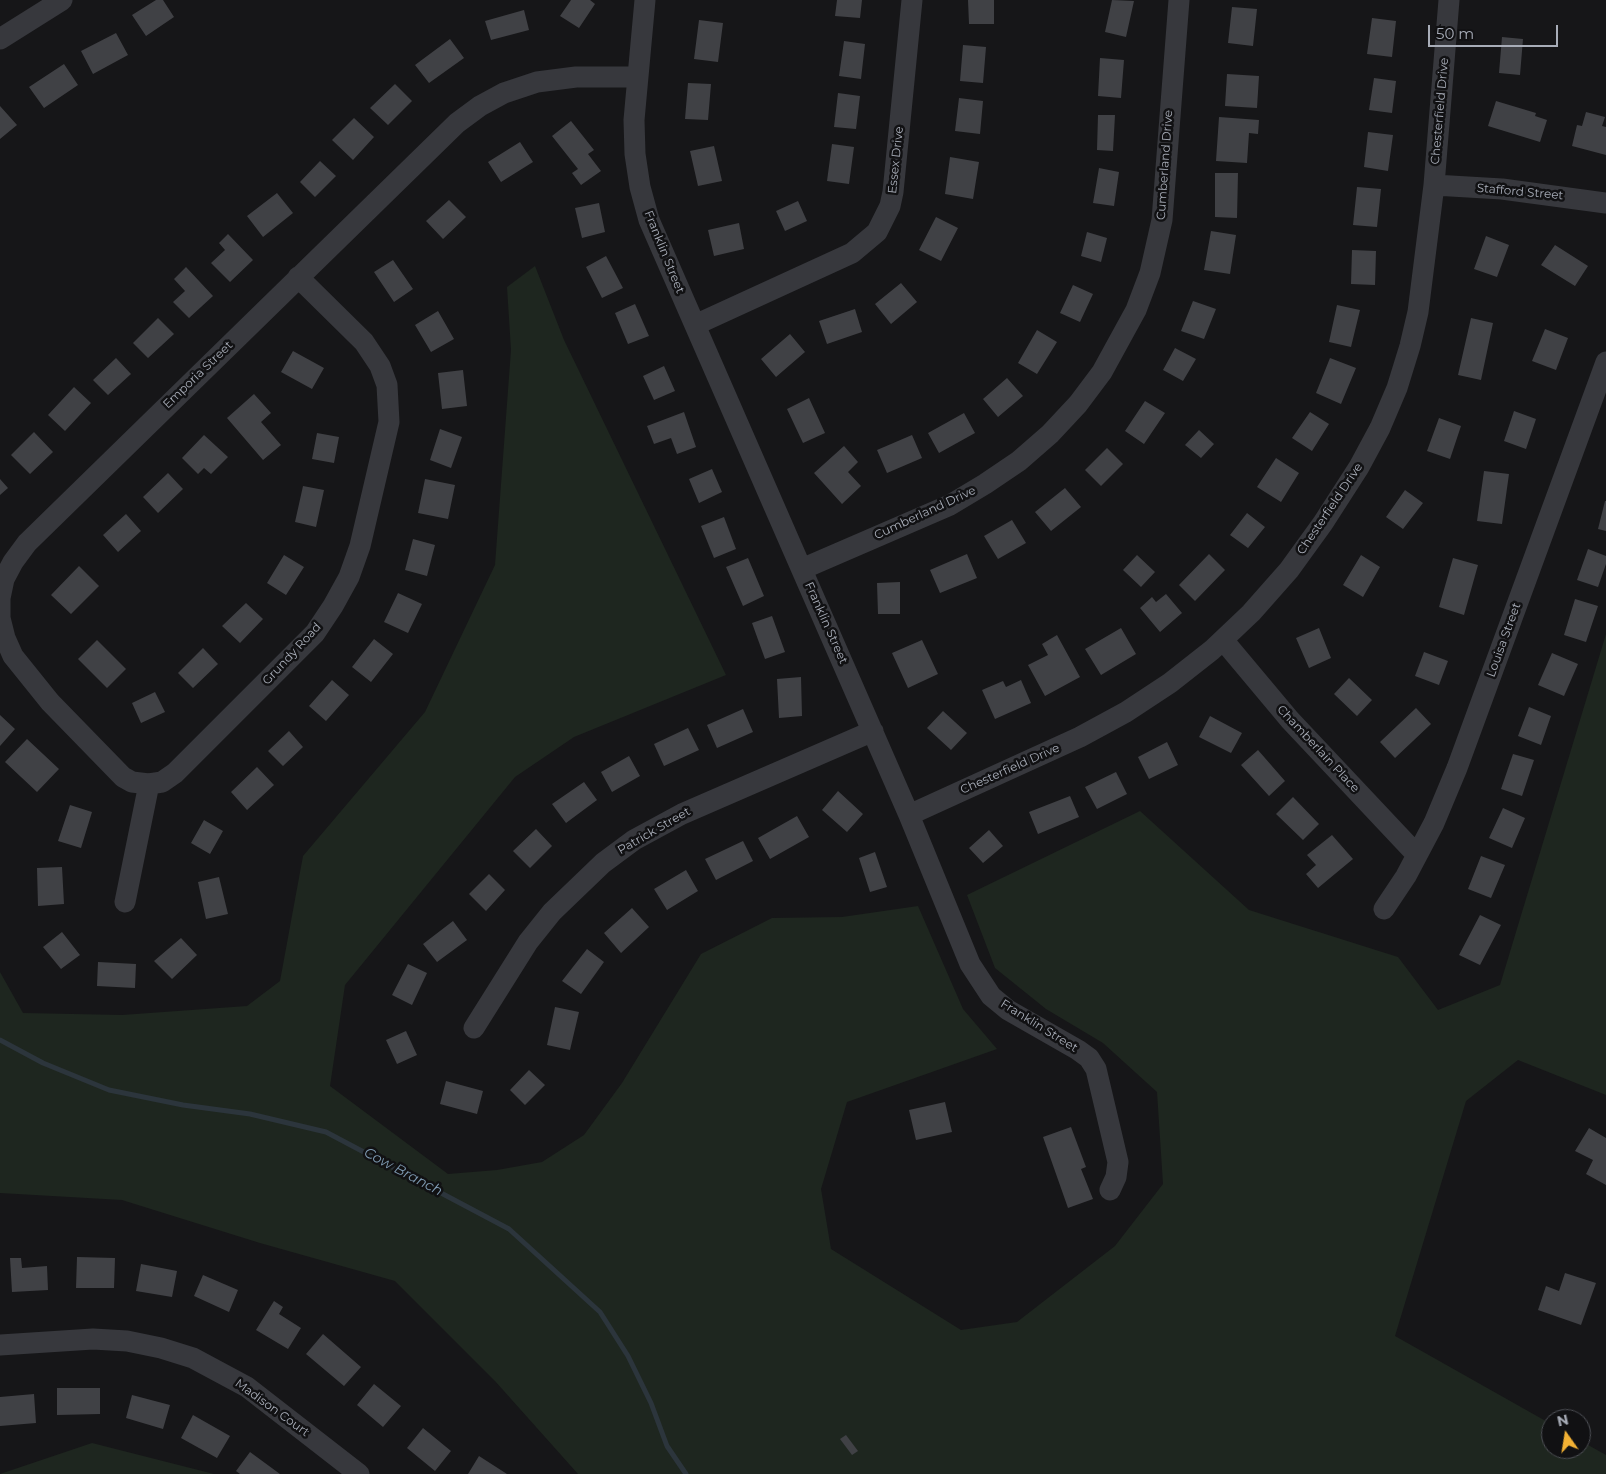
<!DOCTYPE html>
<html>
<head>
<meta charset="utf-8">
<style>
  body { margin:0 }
  #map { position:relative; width:1606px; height:1474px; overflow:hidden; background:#161618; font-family:Montserrat,sans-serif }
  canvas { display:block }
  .north { position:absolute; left:1541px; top:1409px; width:50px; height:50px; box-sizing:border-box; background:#111113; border:1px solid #4d4f55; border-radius:50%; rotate:347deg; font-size:14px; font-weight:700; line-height:20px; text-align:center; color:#a8adb8 }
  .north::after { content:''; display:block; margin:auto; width:18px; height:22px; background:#f2b134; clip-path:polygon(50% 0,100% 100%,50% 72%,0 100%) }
  .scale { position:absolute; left:1428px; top:25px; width:130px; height:22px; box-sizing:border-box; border:2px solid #a8adb8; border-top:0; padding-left:6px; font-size:15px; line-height:18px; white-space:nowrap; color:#a8adb8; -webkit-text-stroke:4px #111113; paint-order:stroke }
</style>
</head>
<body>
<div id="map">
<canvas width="1606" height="1474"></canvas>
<div class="north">N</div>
<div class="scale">50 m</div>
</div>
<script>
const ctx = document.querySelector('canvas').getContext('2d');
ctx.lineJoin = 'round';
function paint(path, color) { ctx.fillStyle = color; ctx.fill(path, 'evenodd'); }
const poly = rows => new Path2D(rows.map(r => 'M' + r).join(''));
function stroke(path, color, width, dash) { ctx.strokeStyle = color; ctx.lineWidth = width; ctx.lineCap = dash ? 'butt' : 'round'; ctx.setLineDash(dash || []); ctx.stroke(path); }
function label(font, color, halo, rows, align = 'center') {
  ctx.font = font + ' Montserrat,sans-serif'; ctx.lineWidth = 5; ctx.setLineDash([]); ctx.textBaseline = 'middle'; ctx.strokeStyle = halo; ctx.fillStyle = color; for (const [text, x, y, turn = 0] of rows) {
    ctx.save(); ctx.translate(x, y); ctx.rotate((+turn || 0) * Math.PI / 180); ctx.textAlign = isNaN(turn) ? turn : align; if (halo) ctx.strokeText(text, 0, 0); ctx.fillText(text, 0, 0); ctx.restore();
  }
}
paint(poly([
  [535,266,564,340,726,675,574,737,515,777,345,985,330,1086,448,1174,497,1170,542,1162,584,1135,622,1083,701,954,772,918,842,917,918,906,963,1009,997,1049,847,1102,821,1189,831,1249,961,1330,1017,1322,1115,1246,1163,1184,1157,1092,1103,1043,1046,1009,995,968,967,895,1140,811,1249,910,1398,957,1438,1010,1500,985,1606,634,1606,1095,1518,1060,1466,1101,1395,1336,1551,1424,1551,1449,1581,1449,1581,1441,1606,1455,1606,1474,578,1474,495,1381,395,1281,260,1243,122,1200,0,1193,0,972,23,1013,122,1015,247,1006,280,981,303,856,425,712,495,565,511,350,507,287],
  [92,1443,214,1474,0,1474]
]), '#1e261f');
stroke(poly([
  [0,1040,43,1063,109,1090,183,1105,250,1114,326,1132,509,1229,600,1312,628,1356,651,1403,667,1446,686,1474]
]), '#2c353c', 5);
paint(poly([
  [156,0,163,0,174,17,146,36,132,15],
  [571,0,590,0,595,4,579,28,560,16],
  [837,0,862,0,860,18,835,16],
  [968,0,994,0,994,24,969,24],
  [1112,0,1134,1,1126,37,1105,32],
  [1232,7,1257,9,1253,46,1228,43],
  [524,10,529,30,491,40,485,21],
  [1372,18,1396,21,1392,57,1367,54],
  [699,20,723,23,718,62,694,59],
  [116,33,128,55,93,74,81,51],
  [1502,37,1523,39,1520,75,1499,73],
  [450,39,464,58,429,83,415,65],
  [844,41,865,44,861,79,839,76],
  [963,45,986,47,983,83,960,81],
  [1100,58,1124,60,1121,98,1098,96],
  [64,64,78,85,44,108,29,87],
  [1227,74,1259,76,1257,108,1225,106],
  [1374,78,1396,81,1392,113,1369,110],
  [688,83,711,84,708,120,685,119],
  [395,84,412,101,388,125,370,108],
  [838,93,860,96,856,129,834,127],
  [959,98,983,101,980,134,955,131],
  [1496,101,1536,113,1535,116,1547,120,1540,142,1488,126],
  [0,106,17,125,0,139],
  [1586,112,1605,117,1602,126,1606,127,1606,155,1572,146,1577,125,1582,126],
  [1098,115,1115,115,1113,151,1097,150],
  [1219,117,1259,120,1258,134,1249,133,1247,163,1216,161],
  [354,118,374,137,353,160,332,140],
  [571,121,594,150,588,154,601,171,581,185,572,173,578,169,552,136],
  [1368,132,1393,135,1388,171,1364,167],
  [520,142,533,162,501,182,488,162],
  [832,144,854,147,849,184,827,181],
  [714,146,722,181,698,186,690,151],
  [950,157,979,162,973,199,945,194],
  [320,161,336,176,315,197,300,182],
  [1099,168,1119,172,1114,206,1093,203],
  [1215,173,1238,173,1237,218,1215,217],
  [1357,187,1381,189,1377,227,1353,225],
  [277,193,293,213,263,237,247,216],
  [449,200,466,217,443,239,426,221],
  [798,201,807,221,785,231,776,211],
  [599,203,605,232,582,238,575,208],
  [936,217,958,228,941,261,919,250],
  [739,223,744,249,714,256,708,230],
  [1211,231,1236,235,1230,274,1204,270],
  [1087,232,1107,238,1101,262,1081,256],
  [228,234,253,260,230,282,211,263,225,250,219,243],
  [1486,236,1509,245,1497,277,1474,269],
  [1555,245,1588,266,1575,286,1541,265],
  [1352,250,1376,251,1375,285,1351,284],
  [606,256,623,288,602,298,586,267],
  [393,260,413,289,394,302,374,272],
  [186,267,213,296,189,318,173,302,185,291,174,279],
  [901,283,917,302,891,324,875,304],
  [1073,285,1093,294,1080,322,1060,313],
  [1193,301,1216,309,1204,339,1181,331],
  [635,304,649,336,628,344,615,313],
  [1337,305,1360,310,1351,347,1329,342],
  [855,309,862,332,827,344,819,321],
  [438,311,454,339,431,352,415,325],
  [158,318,174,334,148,358,133,343],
  [1471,318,1493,323,1481,380,1458,375],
  [1545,329,1568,338,1556,370,1532,361],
  [1037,330,1057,342,1037,374,1018,363],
  [790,334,805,352,776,377,761,359],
  [1175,348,1196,359,1183,381,1163,370],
  [293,351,324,368,312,389,281,372],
  [116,358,131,374,108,395,93,380],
  [1330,358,1356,368,1341,404,1316,393],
  [664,366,675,391,654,400,643,376],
  [463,370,467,406,442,409,438,373],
  [1007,378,1023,396,998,417,983,399],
  [74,387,91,403,65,431,48,415],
  [254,394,271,413,261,422,281,445,263,460,227,418],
  [809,398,825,433,803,443,787,409],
  [1145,401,1165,413,1144,444,1125,431],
  [1514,411,1536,419,1526,449,1504,441],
  [684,412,696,447,677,454,671,438,654,444,647,426],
  [1310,412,1329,424,1312,451,1292,438],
  [964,413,975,433,939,453,928,433],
  [1439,418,1461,426,1450,459,1427,451],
  [440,429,462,437,451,468,430,460],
  [1199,430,1214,444,1201,458,1185,445],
  [34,432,53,452,30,474,11,455],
  [317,433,339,437,334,463,312,459],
  [204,435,228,457,211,474,204,468,198,474,182,458],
  [912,435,922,458,887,473,877,450],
  [844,446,858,462,848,472,861,486,842,504,814,473],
  [1107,448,1123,464,1101,486,1085,470],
  [1276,458,1299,473,1281,502,1257,487],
  [712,469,722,492,699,503,689,479],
  [1484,471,1509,474,1502,524,1477,521],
  [168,473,183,489,158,513,143,497],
  [0,479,8,488,0,495],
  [425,479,455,485,448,519,418,513],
  [303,486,324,490,316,527,295,522],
  [1065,488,1081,507,1051,531,1035,512],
  [1405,490,1423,503,1403,529,1386,517],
  [1605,501,1606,501,1606,531,1598,529],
  [1247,513,1265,527,1248,548,1230,535],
  [126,514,141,531,118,552,103,535],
  [724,517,736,549,714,558,701,526],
  [1012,520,1026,543,998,559,984,536],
  [413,539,435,545,427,576,405,570],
  [1588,549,1606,556,1606,564,1598,587,1577,580],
  [967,554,977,578,940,593,930,570],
  [1209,554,1225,570,1195,601,1179,585],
  [284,555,304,567,286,595,267,583],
  [1137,555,1155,572,1141,587,1123,570],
  [1361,555,1380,567,1363,597,1343,585],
  [748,558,764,596,743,606,726,567],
  [1453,558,1478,565,1464,615,1439,607],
  [79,566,99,586,71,614,51,595],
  [900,582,900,614,878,614,877,583],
  [398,593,422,604,408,633,384,622],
  [1166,594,1182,613,1160,632,1140,608,1152,597,1156,602],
  [1575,599,1598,606,1586,642,1564,635],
  [246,603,263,619,240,643,222,626],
  [772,616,785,652,765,659,752,623],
  [1121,628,1136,654,1101,675,1085,649],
  [1319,628,1331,658,1309,668,1296,638],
  [1057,635,1080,677,1045,696,1028,665,1048,655,1042,644],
  [374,639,393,654,371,682,352,667],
  [97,640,126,669,107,688,78,659],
  [922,640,938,674,908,688,892,653],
  [203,648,218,664,193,688,178,673],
  [1424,652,1448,661,1439,685,1415,676],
  [1552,653,1578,664,1564,696,1538,685],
  [801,677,802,716,779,718,777,679],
  [1349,678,1372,700,1357,716,1334,694],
  [332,680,349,695,326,721,309,706],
  [1021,680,1031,703,995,719,982,690,1003,681,1006,687],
  [155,692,165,712,141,723,132,703],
  [1529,707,1551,716,1541,745,1518,736],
  [1416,708,1431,724,1395,758,1380,742],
  [743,709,753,732,717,748,707,725],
  [943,711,967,733,951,750,927,728],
  [0,715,15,729,0,746],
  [1210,716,1242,733,1231,753,1199,737],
  [688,728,699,750,664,766,654,744],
  [289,731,303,747,283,766,268,751],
  [27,739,59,769,37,792,5,762],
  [1167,742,1178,765,1149,779,1138,757],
  [1258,750,1285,781,1269,796,1241,765],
  [1513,754,1534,760,1522,796,1501,789],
  [629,756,640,776,612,792,601,772],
  [257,767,274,785,247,810,231,792],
  [1116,772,1127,794,1097,809,1085,787],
  [584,782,597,800,566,823,552,804],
  [838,791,863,814,847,832,822,810],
  [1070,796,1079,817,1038,834,1029,812],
  [1293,797,1319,824,1303,840,1276,814],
  [70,805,92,812,81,848,58,841],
  [1503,808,1525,818,1512,848,1489,838],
  [797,816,809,837,770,859,758,838],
  [204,820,223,831,210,854,191,843],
  [536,829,552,846,530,868,513,851],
  [989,830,1003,846,983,863,969,848],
  [1332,835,1353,859,1318,888,1306,874,1316,865,1307,855],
  [743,841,753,861,716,880,705,859],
  [875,852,887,887,870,892,859,858],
  [1481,856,1505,865,1491,898,1468,889],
  [62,867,64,904,38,906,37,868],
  [686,870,698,891,667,910,654,889],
  [489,874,505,890,486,911,469,894],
  [219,877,228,914,206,919,198,882],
  [632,908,649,927,621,953,604,933],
  [1480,915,1501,925,1480,965,1459,955],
  [453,921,467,940,437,962,423,944],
  [62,932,80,955,61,969,43,947],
  [181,938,197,955,172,979,154,961],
  [587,949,604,962,581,994,562,981],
  [98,962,136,964,135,988,97,986],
  [408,964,427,973,412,1005,392,995],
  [555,1007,579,1012,570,1050,547,1045],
  [406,1031,417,1055,397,1064,386,1040],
  [529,1070,545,1085,525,1105,510,1090],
  [446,1081,483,1091,477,1114,440,1104],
  [945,1102,952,1132,916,1140,909,1110],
  [1071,1127,1086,1167,1081,1169,1093,1199,1068,1208,1043,1137],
  [1589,1128,1606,1138,1606,1185,1586,1174,1593,1160,1575,1151],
  [77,1257,115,1258,114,1288,76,1288],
  [10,1258,21,1258,22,1268,47,1266,48,1290,12,1292],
  [141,1264,177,1271,172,1297,136,1291],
  [1565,1273,1596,1283,1581,1325,1538,1310,1546,1286,1559,1291],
  [203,1275,238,1290,229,1312,194,1296],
  [274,1301,283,1307,279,1314,301,1328,288,1349,256,1330],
  [323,1334,361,1367,344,1386,306,1354],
  [374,1384,401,1406,383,1427,357,1405],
  [57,1388,100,1388,100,1414,57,1415],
  [34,1394,36,1423,0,1426,0,1397],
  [132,1395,170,1405,163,1429,126,1418],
  [193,1415,230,1436,217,1458,181,1438],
  [423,1428,451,1451,435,1471,407,1448],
  [846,1435,858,1451,852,1455,840,1439],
  [250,1452,280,1474,240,1474,236,1471],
  [479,1456,507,1474,468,1474]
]), '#404145');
stroke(poly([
  [645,0,634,120,635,154,640,187,649,220,909,815,970,964,991,996,1008,1010,1078,1050,1089,1058,1096,1069,1118,1162,1116,1177,1110,1190],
  [0,39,62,0],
  [1434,185,1502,189,1606,203],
  [695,325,852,253,877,232,890,206,893,192,912,0],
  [802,569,950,505,985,484,1019,461,1050,434,1078,404,1102,372,1136,310,1150,273,1162,220,1179,0],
  [1223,640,1290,720,1417,855],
  [149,784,132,782,123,777,50,702,13,656,5,638,0,618,0,598,4,579,13,562,27,543,457,123,480,106,504,93,537,82,576,77,638,77],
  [909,815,1080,737,1126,712,1170,683,1212,650,1251,613,1289,570,1323,523,1359,467,1380,428,1397,388,1410,346,1418,312,1434,185,1449,0],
  [125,902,149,784,162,782,175,773,315,633,333,606,349,577,360,546,389,422,387,385,380,366,364,342,298,277],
  [1384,909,1406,876,1434,823,1457,768,1606,362],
  [474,1028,528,942,552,912,603,863,634,840,682,814,873,731],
  [0,1345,93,1339,127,1341,161,1348,193,1358,247,1387,359,1474]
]), '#37383d', 21);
label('12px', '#a8adb8', '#111113', [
  ["Chesterfield Drive",1440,111,-85],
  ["Essex Drive",896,160,-84],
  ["Cumberland Drive",1165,165,-86],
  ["Stafford Street",1520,192,5],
  ["Franklin Street",664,252,68],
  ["Emporia Street",198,375,-44],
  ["Chesterfield Drive",1330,509,-56],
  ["Cumberland Drive",925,513,-25],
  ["Franklin Street",826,623,66],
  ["Louisa Street",1504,640,-70],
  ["Grundy Road",292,654,-47],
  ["Chamberlain Place",1318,749,47],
  ["Chesterfield Drive",1010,769,-24],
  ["Patrick Street",654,831,-30],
  ["Franklin Street",1039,1026,32],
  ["Madison Court",272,1408,36]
]);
label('italic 14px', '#7f9bb3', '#111113', [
  ["Cow Branch",403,1172,28]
]);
</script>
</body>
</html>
